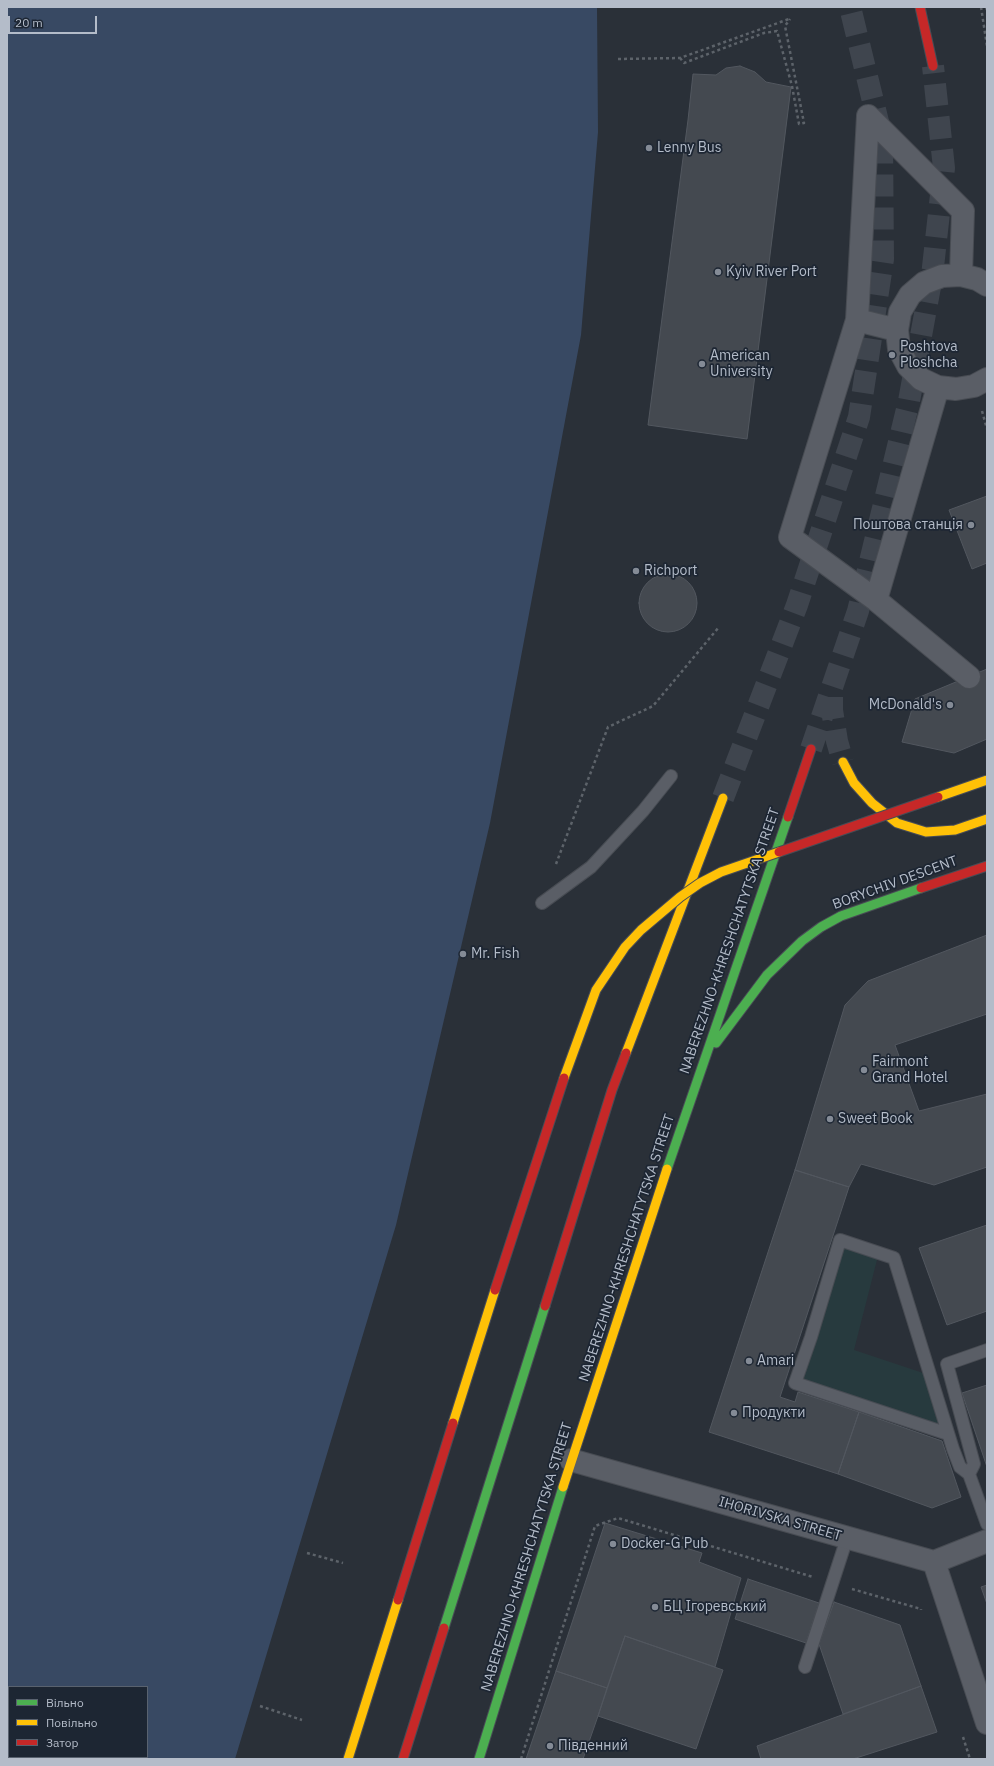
<!DOCTYPE html>
<html>
<head>
<meta charset="utf-8">
<style>
  body { margin:0 }
  #map { position:relative; width:994px; height:1766px; overflow:hidden; background:#2a3038; font-family:"IBM Plex Sans",sans-serif }
  canvas { display:block }
  .frame { position:absolute; inset:0; border:8px solid #b4bcc9; pointer-events:none }
  .legend { position:absolute; left:8px; top:1686px; width:140px; height:72px; box-sizing:border-box; background:#1d2633; border:1px solid #59626f; margin:0; padding:5px 7px; list-style:none; font-size:12px; color:#b4bcc9 }
  .legend li { display:flex; align-items:center; gap:8px; height:20px }
  .legend b { width:20px; border:1px solid #59626f }
  .scale { position:absolute; left:8px; top:16px; width:89px; height:18px; box-sizing:border-box; border:2px solid #b4bcc9; border-top:0; padding-left:5px; font-size:12px; line-height:14px; white-space:nowrap; color:#b4bcc9; -webkit-text-stroke:3px #1d2633; paint-order:stroke }
</style>
</head>
<body>
<div id="map">
<canvas width="994" height="1766"></canvas>
<div class="frame"></div>
<ul class="legend">
<li><b style="height:5px;background:#4caf50"></b>Вільно</li>
<li><b style="height:5px;background:#ffc107"></b>Повільно</li>
<li><b style="height:5px;background:#c62828"></b>Затор</li>
</ul>
<div class="scale">20 m</div>
</div>
<script>
const ctx = document.querySelector('canvas').getContext('2d');
ctx.lineJoin = 'round';
function paint(path, color) { ctx.fillStyle = color; ctx.fill(path, 'evenodd'); }
const poly = rows => new Path2D(rows.map(r => 'M' + r).join(''));
function stroke(path, color, width, dash) { ctx.strokeStyle = color; ctx.lineWidth = width; ctx.lineCap = dash ? 'butt' : 'round'; ctx.setLineDash(dash || []); ctx.stroke(path); }
function label(font, color, halo, rows, align = 'center') {
  ctx.font = font + ' "IBM Plex Sans",sans-serif'; ctx.lineWidth = 3.5; ctx.setLineDash([]); ctx.textBaseline = 'middle'; ctx.strokeStyle = halo; ctx.fillStyle = color; for (const [text, x, y, turn = 0] of rows) {
    ctx.save(); ctx.translate(x, y); ctx.rotate((+turn || 0) * Math.PI / 180); ctx.textAlign = isNaN(turn) ? turn : align; if (halo) ctx.strokeText(text, 0, 0); ctx.fillText(text, 0, 0); ctx.restore();
  }
}
paint(poly([
  [840,1240,879,1252,854,1350,929,1375,948,1434,795,1383]
]), '#273a3e');
paint(poly([
  [7,7,597,7,598,132,581,335,490,823,396,1225,235,1759,7,1759],
  [9,1687,147,1687,147,1757,9,1757]
]), '#384963');
const building = poly([
  [740,66,755,72,766,82,791,87,747,439,648,425,688,120,693,74,716,75,726,68,740,66],
  [987,496,987,563,972,569,949,510,987,496],
  '639 603a29 29 0 1 1 58 0a29 29 0 1 1-58 0Z',
  [987,669,987,739,954,753,902,742,915,699,987,669],
  [987,935,987,1014,895,1045,919,1111,987,1094,987,1167,934,1185,861,1164,849,1187,795,1170,845,1005,868,981,987,935],
  [795,1170,849,1187,780,1397,795,1402,798,1392,859,1412,838,1474,709,1432,795,1170],
  [987,1225,987,1311,947,1325,919,1248,987,1225],
  [987,1385,987,1467,962,1393,987,1385],
  [859,1412,942,1441,961,1497,932,1508,838,1474,859,1412],
  [605,1523,702,1553,699,1562,741,1578,715,1667,625,1636,607,1688,556,1671,605,1523],
  [748,1579,819,1603,806,1643,735,1619,748,1579],
  [987,1585,987,1604,981,1587,987,1585],
  [834,1602,900,1625,921,1686,843,1714,819,1644,834,1602],
  [625,1636,723,1670,696,1749,598,1716,625,1636],
  [556,1671,607,1688,598,1716,583,1759,526,1759,556,1671],
  [921,1686,937,1732,853,1759,761,1759,757,1746,921,1686]
]);
paint(building, '#444950');
stroke(building, '#52575f', 1);
stroke(poly([
  [832,697,832,710,837,741,843,762],
  [811,749,858,611,909,401,932,276,944,168,933,66],
  [723,798,797,605,859,417,883,259,882,138,850,7]
]), '#3f454e', 22, [22, 11]);
const lane = poly([
  [542,903,591,867,643,811,671,776],
  [948,1434,795,1383,811,1337,840,1240,894,1258,953,1449,960,1467,969,1474,987,1524],
  [969,1474,974,1464,947,1364,987,1350],
  [805,1667,847,1538]
]);
const street = poly([
  [868,116,963,211,961,275],
  [987,285,977,279,961,275,942,276,924,283,910,295,900,312,897,330,899,349,908,366,921,379,938,387,956,389,974,386,987,379],
  [857,320,868,116],
  [897,330,857,320,790,537,876,600,969,677],
  [876,600,938,387],
  [571,1460,934,1562,987,1541],
  [934,1562,987,1723]
]);
const fast = poly([
  [716,1043,767,975,802,941,821,927,841,916,921,888],
  [667,1169,788,817],
  [444,1628,545,1306],
  [479,1759,563,1487]
]);
const slow = poly([
  [843,762,854,783,872,803,897,823,926,832,955,830,987,819],
  [626,1053,723,798],
  [453,1423,495,1290],
  [563,1487,667,1169],
  [348,1759,398,1600]
]);
const jam = poly([
  [920,7,933,66],
  [788,817,811,749],
  [921,888,987,866],
  [545,1306,612,1090,626,1053],
  [398,1600,453,1423],
  [403,1759,444,1628]
]);
stroke(lane, '#484c53', 14);
stroke(street, '#484c53', 24);
stroke(fast, '#484c55', 11);
stroke(slow, '#484c55', 11);
stroke(jam, '#484c55', 11);
stroke(poly([
  [981,7,987,46],
  [986,7,987,10],
  [680,58,684,63,764,33,777,31,792,86,799,124,804,123,785,26,790,19],
  [618,59,680,58,789,19],
  [982,411,987,429],
  [556,864,608,727,653,706,719,627],
  [307,1553,343,1563],
  [852,1589,921,1609,921,1610],
  [260,1706,302,1720],
  [963,1737,970,1759],
  [521,1759,595,1526,618,1518,813,1577]
]), '#5d636a', 2.5, [3, 3]);
stroke(lane, '#5a5e66', 12);
stroke(street, '#5a5e66', 22);
stroke(fast, '#4caf50', 9);
stroke(slow, '#ffc107', 9);
stroke(jam, '#c62828', 9);
const slowBridge = poly([
  [938,797,987,780],
  [564,1078,596,990,625,947,641,930,680,897,700,883,721,872,779,852]
]);
const jamBridge = poly([
  [779,852,938,797],
  [495,1290,564,1078]
]);
stroke(slowBridge, '#484c55', 11, []);
stroke(jamBridge, '#484c55', 11, []);
stroke(slowBridge, '#ffc107', 9);
stroke(jamBridge, '#c62828', 9);
for (const [x, y, r, color] of [
  [649,148,4,"#848b96"],
  [718,272,4,"#848b96"],
  [892,355,4,"#848b96"],
  [702,364,4,"#848b96"],
  [971,525,4,"#848b96"],
  [636,571,4,"#848b96"],
  [950,705,4,"#848b96"],
  [463,954,4,"#848b96"],
  [864,1070,4,"#848b96"],
  [830,1119,4,"#848b96"],
  [749,1361,4,"#848b96"],
  [734,1413,4,"#848b96"],
  [613,1544,4,"#848b96"],
  [655,1607,4,"#848b96"],
  [550,1746,4,"#848b96"]
]) { const dot = new Path2D(); dot.arc(x, y, r, 0, 2 * Math.PI); ctx.fillStyle = color; ctx.fill(dot); stroke(dot, '#1d2633', 1.5); }
label('14px', '#b4bcc9', '#1d2633', [
  ["Lenny Bus",657,148],
  ["Kyiv River Port",726,272],
  ["Poshtova",900,347],
  ["Ploshcha",900,363],
  ["American",710,356],
  ["University",710,372],
  ["Поштова станція",963,525,"right"],
  ["Richport",644,571],
  ["McDonald's",942,705,"right"],
  ["Mr. Fish",471,954],
  ["Fairmont",872,1062],
  ["Grand Hotel",872,1078],
  ["Sweet Book",838,1119],
  ["Amari",757,1361],
  ["Продукти",742,1413],
  ["Docker-G Pub",621,1544],
  ["БЦ Ігоревський",663,1607],
  ["Південний",558,1746]
], 'left');
label('14px', '#b4bcc9', '#1d2633', [
  ["BORYCHIV DESCENT",895,883,-20],
  ["NABEREZHNO-KHRESHCHATYTSKA STREET",730,941,-71],
  ["NABEREZHNO-KHRESHCHATYTSKA STREET",627,1248,-72],
  ["IHORIVSKA STREET",780,1519,16],
  ["NABEREZHNO-KHRESHCHATYTSKA STREET",527,1557,-73]
]);
</script>
</body>
</html>
